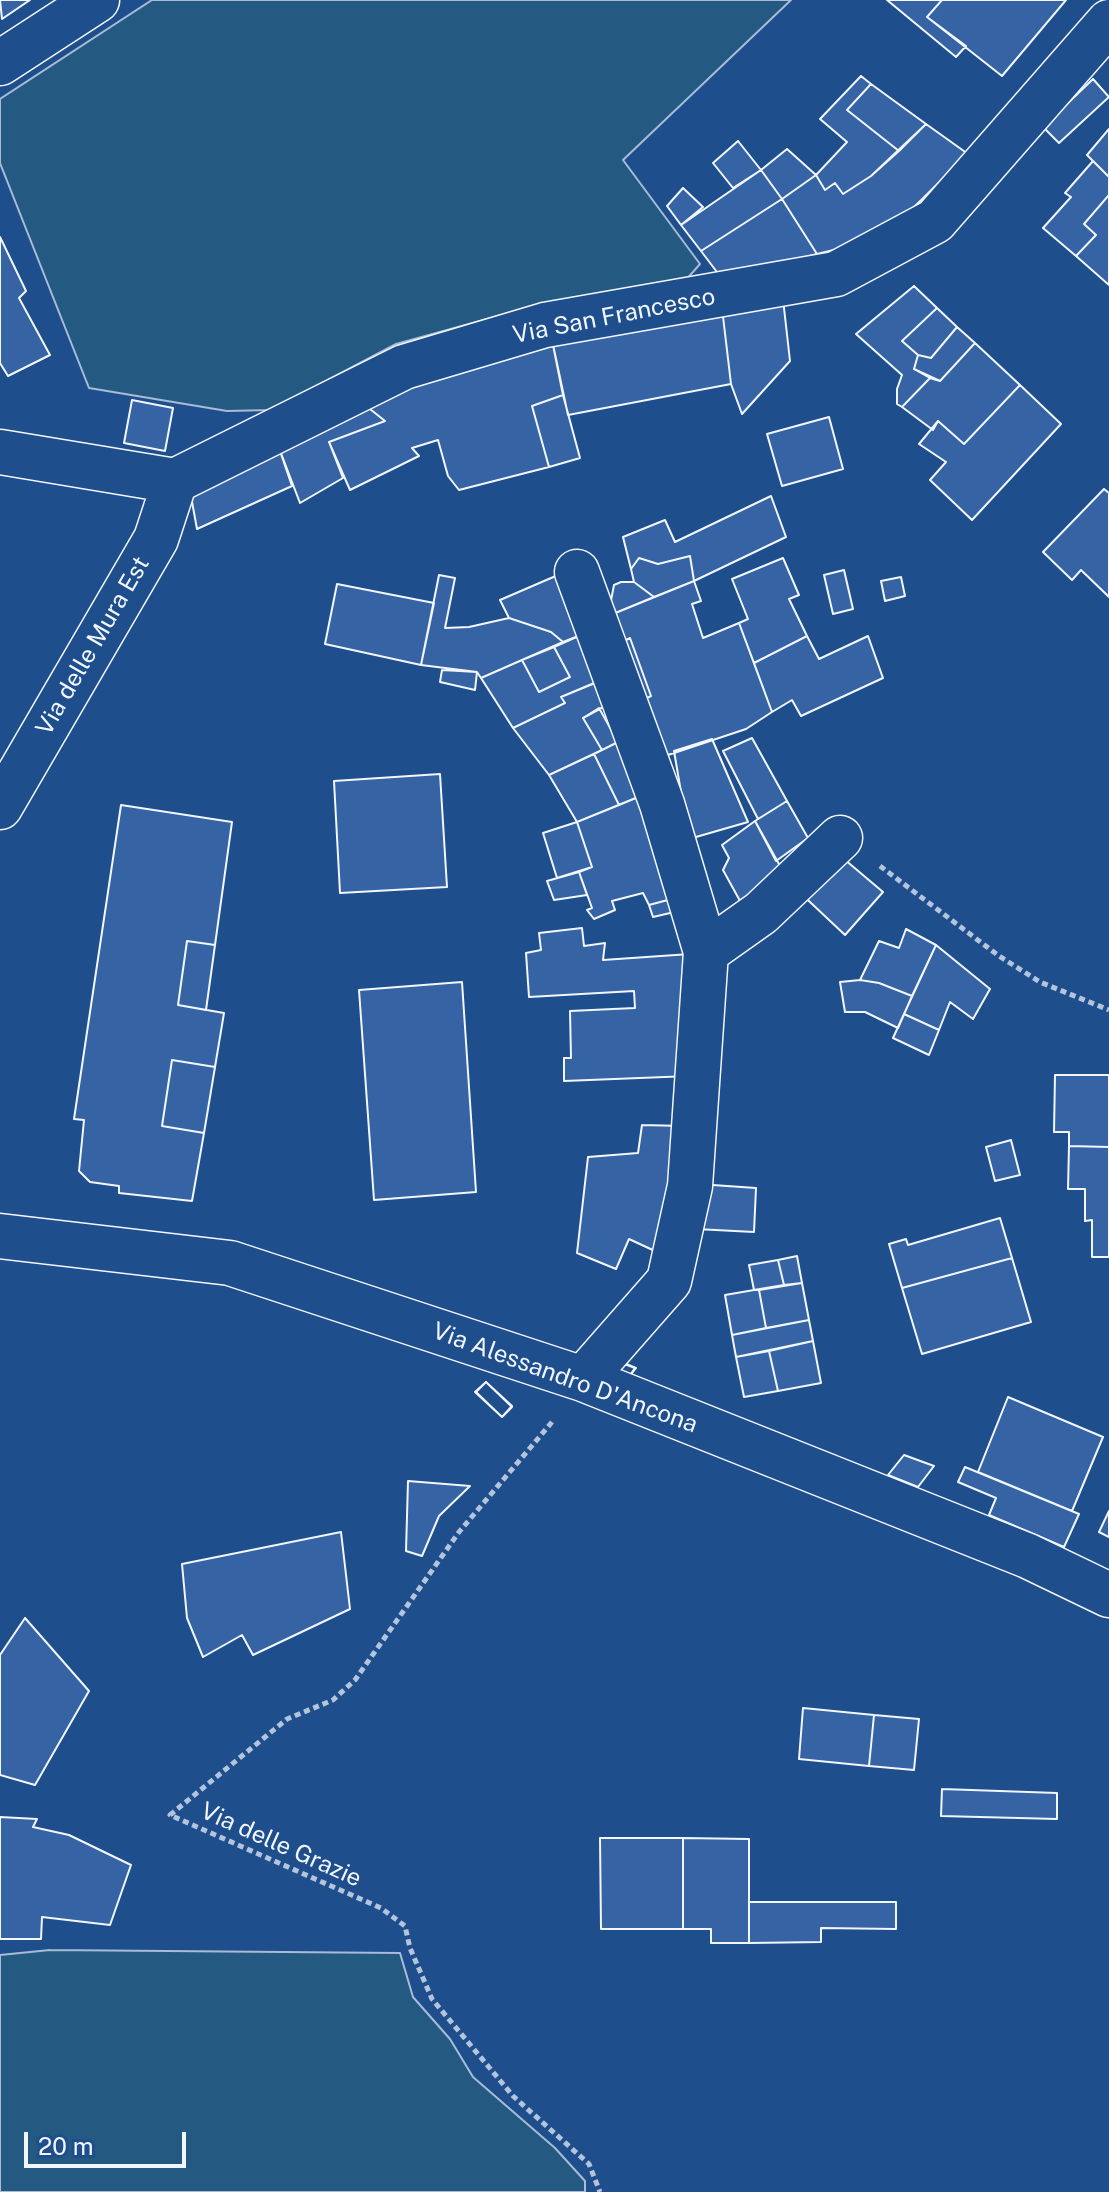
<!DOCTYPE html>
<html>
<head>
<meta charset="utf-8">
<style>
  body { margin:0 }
  #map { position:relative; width:1109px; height:2192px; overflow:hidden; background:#1f4e8c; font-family:"Public Sans",sans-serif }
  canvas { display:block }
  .scale { position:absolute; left:24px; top:2132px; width:162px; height:36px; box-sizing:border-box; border:4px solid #f2f6ff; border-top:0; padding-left:10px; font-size:24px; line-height:28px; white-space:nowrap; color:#f2f6ff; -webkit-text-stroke:6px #1f4e8c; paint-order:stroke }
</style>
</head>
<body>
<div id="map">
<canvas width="1109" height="2192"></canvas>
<div class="scale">20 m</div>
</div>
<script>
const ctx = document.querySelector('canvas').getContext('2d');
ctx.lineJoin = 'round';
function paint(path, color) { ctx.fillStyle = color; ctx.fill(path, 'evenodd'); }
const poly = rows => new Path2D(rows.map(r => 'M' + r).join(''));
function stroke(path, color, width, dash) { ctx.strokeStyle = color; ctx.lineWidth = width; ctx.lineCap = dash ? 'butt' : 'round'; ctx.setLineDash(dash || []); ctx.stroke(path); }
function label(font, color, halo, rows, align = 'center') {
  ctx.font = font + ' "Public Sans",sans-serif'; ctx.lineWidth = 6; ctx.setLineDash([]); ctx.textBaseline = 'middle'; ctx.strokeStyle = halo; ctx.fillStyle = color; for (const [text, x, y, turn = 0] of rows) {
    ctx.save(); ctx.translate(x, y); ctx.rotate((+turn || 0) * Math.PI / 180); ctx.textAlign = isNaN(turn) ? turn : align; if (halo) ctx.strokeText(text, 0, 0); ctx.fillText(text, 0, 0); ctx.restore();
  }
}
const green = poly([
  [152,0,791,0,623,160,700,264,685,281,509,313,396,344,271,410,227,411,89,388,0,163,0,99,152,0],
  [50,1950,400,1953,413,1997,450,2039,473,2077,555,2148,585,2181,585,2192,0,2192,0,1955,50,1950]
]);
paint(green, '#245a82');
stroke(green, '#a8bbd7', 2);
const building = poly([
  [0,0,30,0,2,19,0,0],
  [887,0,942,0,927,17,966,46,956,57,887,0],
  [942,0,1066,0,1002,76,927,17,942,0],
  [861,76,871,84,847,110,899,151,871,176,843,194,835,183,825,190,816,175,847,142,820,119,861,76],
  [1093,79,1109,97,1059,143,1043,127,1093,79],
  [871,84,926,124,899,151,847,110,871,84],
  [926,124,968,154,908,213,850,246,817,254,782,199,816,175,825,190,835,183,843,194,871,176,926,124],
  [1109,129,1109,177,1087,155,1109,129],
  [738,141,761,170,733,188,713,163,738,141],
  [787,149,816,175,782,199,761,170,787,149],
  [1093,161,1109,177,1109,195,1084,224,1096,235,1076,256,1043,228,1071,197,1065,193,1093,161],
  [761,170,782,199,701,251,681,225,761,170],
  [683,188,703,207,681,225,667,206,683,188],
  [1109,195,1109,285,1076,256,1096,235,1084,224,1109,195],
  [782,199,817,254,723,280,701,251,782,199],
  [0,237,26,291,19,298,50,355,8,376,0,363,0,237],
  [914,286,937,308,902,341,918,355,914,369,930,378,902,407,897,404,897,389,902,375,856,334,914,286],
  [783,299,790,361,742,414,731,384,722,308,783,299],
  [722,308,731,384,568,415,552,340,722,308],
  [937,308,957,327,931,358,918,355,902,341,937,308],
  [957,327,975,343,940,381,914,369,918,355,931,358,957,327],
  [552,340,563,395,532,406,549,467,459,490,448,476,438,440,412,448,419,456,350,490,329,442,385,421,365,405,413,380,552,340],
  [975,343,1020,385,964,444,938,421,933,430,902,407,930,378,940,381,975,343],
  [1020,385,1061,424,972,520,930,480,946,462,919,444,938,421,964,444,1020,385],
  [563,395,580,458,549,467,532,406,563,395],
  [132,400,173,408,165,451,124,443,132,400],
  [365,405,385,421,329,442,343,478,300,503,279,448,365,405],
  [829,417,843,469,782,486,767,434,829,417],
  [279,448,292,486,197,529,190,491,279,448],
  [1104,489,1109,493,1109,597,1081,570,1072,580,1043,552,1104,489],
  [771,496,786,537,694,581,690,556,658,564,639,558,631,569,623,537,665,520,675,542,771,496],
  [690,556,694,581,654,597,634,582,631,569,639,558,658,564,690,556],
  [783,558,799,595,789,599,807,636,754,663,739,623,748,619,732,579,783,558],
  [844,570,853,609,833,614,824,575,844,570],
  [439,575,455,578,445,628,469,627,509,618,551,632,563,642,481,678,477,672,421,665,439,575],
  [558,575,581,635,563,642,551,632,509,618,500,600,558,575],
  [901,577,905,596,885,601,881,581,901,577],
  [694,581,701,601,692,604,703,638,739,623,772,712,746,729,659,758,639,702,651,696,630,638,615,646,608,616,694,581],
  [621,582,634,582,654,597,608,616,614,585,621,582],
  [337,584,434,603,421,665,325,644,337,584],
  [581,635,599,681,561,697,565,703,513,728,481,678,522,660,539,692,570,677,554,647,581,635],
  [807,636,819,659,868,636,883,678,801,716,792,700,772,712,754,663,807,636],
  [630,638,651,696,639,702,615,646,630,638],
  [554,647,570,677,539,692,522,660,554,647],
  [442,670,477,672,475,690,440,682,442,670],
  [595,683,607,705,583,718,602,750,549,775,513,728,565,703,561,697,595,683],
  [599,708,618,742,602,750,583,718,599,708],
  [752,738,787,801,758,819,723,751,752,738],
  [712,739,748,822,689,839,674,751,712,739],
  [618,742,643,795,619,805,594,754,618,742],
  [594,754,619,805,577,822,549,775,594,754],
  [440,774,447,887,340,893,334,781,440,774],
  [643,795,679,897,649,905,643,893,612,901,615,910,594,919,587,910,592,908,579,872,592,867,577,822,643,795],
  [787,801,808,838,776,861,755,821,787,801],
  [121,805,232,822,215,945,187,941,178,1005,224,1013,215,1067,172,1060,162,1126,204,1133,192,1201,119,1193,119,1186,90,1182,79,1171,84,1120,74,1119,121,805],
  [755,821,784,873,745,910,723,870,729,858,722,845,755,821],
  [577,822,592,867,557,878,543,833,577,822],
  [844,859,883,892,845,935,794,887,844,859],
  [579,872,587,895,554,900,547,881,579,872],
  [679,897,683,910,653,917,649,905,679,897],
  [582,928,584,946,605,943,603,960,690,954,690,1076,564,1081,564,1058,571,1058,570,1011,635,1008,634,991,529,997,526,953,541,950,539,933,582,928],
  [906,929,936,945,912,996,879,983,860,980,879,941,899,948,906,929],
  [187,941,215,945,206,1010,178,1005,187,941],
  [936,945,990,989,973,1019,950,1002,939,1030,904,1014,936,945],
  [860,980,879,983,912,996,898,1028,865,1012,845,1012,840,982,860,980],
  [462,982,476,1192,374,1200,359,990,462,982],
  [904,1014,939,1030,929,1055,893,1038,904,1014],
  [172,1060,215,1067,204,1133,162,1126,172,1060],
  [1055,1075,1109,1075,1109,1147,1069,1146,1069,1132,1054,1132,1055,1075],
  [642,1125,684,1126,657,1252,629,1239,616,1269,577,1253,588,1157,638,1153,642,1125],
  [1011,1140,1020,1175,995,1181,986,1147,1011,1140],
  [1069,1146,1109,1147,1109,1257,1092,1257,1092,1220,1085,1221,1085,1189,1068,1189,1069,1146],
  [698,1184,756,1188,754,1232,696,1229,698,1184],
  [1000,1218,1012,1258,902,1288,889,1244,906,1239,908,1245,1000,1218],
  [797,1256,802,1283,784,1285,778,1260,797,1256],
  [1012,1258,1031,1322,922,1354,902,1288,1012,1258],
  [778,1260,784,1285,754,1290,749,1265,778,1260],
  [802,1283,809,1320,766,1328,759,1290,802,1283],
  [754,1290,759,1290,766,1328,732,1335,725,1295,754,1290],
  [809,1320,813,1341,736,1357,732,1335,809,1320],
  [813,1341,821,1383,778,1391,769,1351,813,1341],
  [769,1351,778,1391,744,1397,736,1357,769,1351],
  [619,1361,636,1368,626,1381,610,1373,619,1361],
  [619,1362,635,1368,626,1381,609,1374,619,1362],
  [486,1382,512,1406,502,1417,476,1392,486,1382],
  [486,1382,512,1407,502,1417,475,1392,486,1382],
  [1008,1397,1103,1437,1072,1511,978,1472,1008,1397],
  [904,1455,934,1466,918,1487,888,1475,904,1455],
  [965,1467,1079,1514,1064,1547,989,1515,996,1498,958,1482,965,1467],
  [408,1481,470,1486,439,1516,422,1556,406,1551,408,1481],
  [1109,1511,1109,1537,1099,1532,1109,1511],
  [341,1532,350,1609,253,1655,242,1635,203,1657,187,1618,182,1564,341,1532],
  [25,1618,89,1691,35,1785,0,1775,0,1655,25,1618],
  [803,1708,874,1715,869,1766,799,1759,803,1708],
  [874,1715,919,1719,914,1770,869,1766,874,1715],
  [942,1789,1057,1793,1057,1819,941,1816,942,1789],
  [0,1817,37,1819,33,1827,69,1835,131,1865,110,1925,42,1917,41,1939,0,1939,0,1817],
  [600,1838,683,1838,683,1929,601,1929,600,1838],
  [683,1838,749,1839,749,1943,711,1943,711,1929,683,1929,683,1838],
  [749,1902,896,1902,896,1929,821,1928,821,1942,749,1943,749,1902]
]);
paint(building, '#3563a3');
stroke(building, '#f2f6ff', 2);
const minor = poly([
  [0,63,97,0],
  [0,452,175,481,404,367,545,325,836,274,935,221,1109,22],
  [577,572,662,804,706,952],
  [0,807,156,539,175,481],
  [0,1236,230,1263,583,1379,1028,1556,1109,1595],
  [583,1379,669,1281,690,1186,706,952,761,913,840,838]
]);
stroke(minor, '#f2f6ff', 47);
stroke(poly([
  [880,866,999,956,1040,982,1109,1010],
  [552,1422,459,1532,355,1680,333,1700,287,1719,170,1815,381,1908,405,1926,410,1948,432,1999,513,2096,589,2164,600,2192]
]), '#b3c4dc', 5, [6, 4]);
stroke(minor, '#1f4e8c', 44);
label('24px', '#f2f6ff', '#1f4e8c', [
  ["Via San Francesco",614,316,-11],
  ["Via delle Mura Est",93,646,-60],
  ["Via Alessandro D'Ancona",565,1378,20],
  ["Via delle Grazie",281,1845,24]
]);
</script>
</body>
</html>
